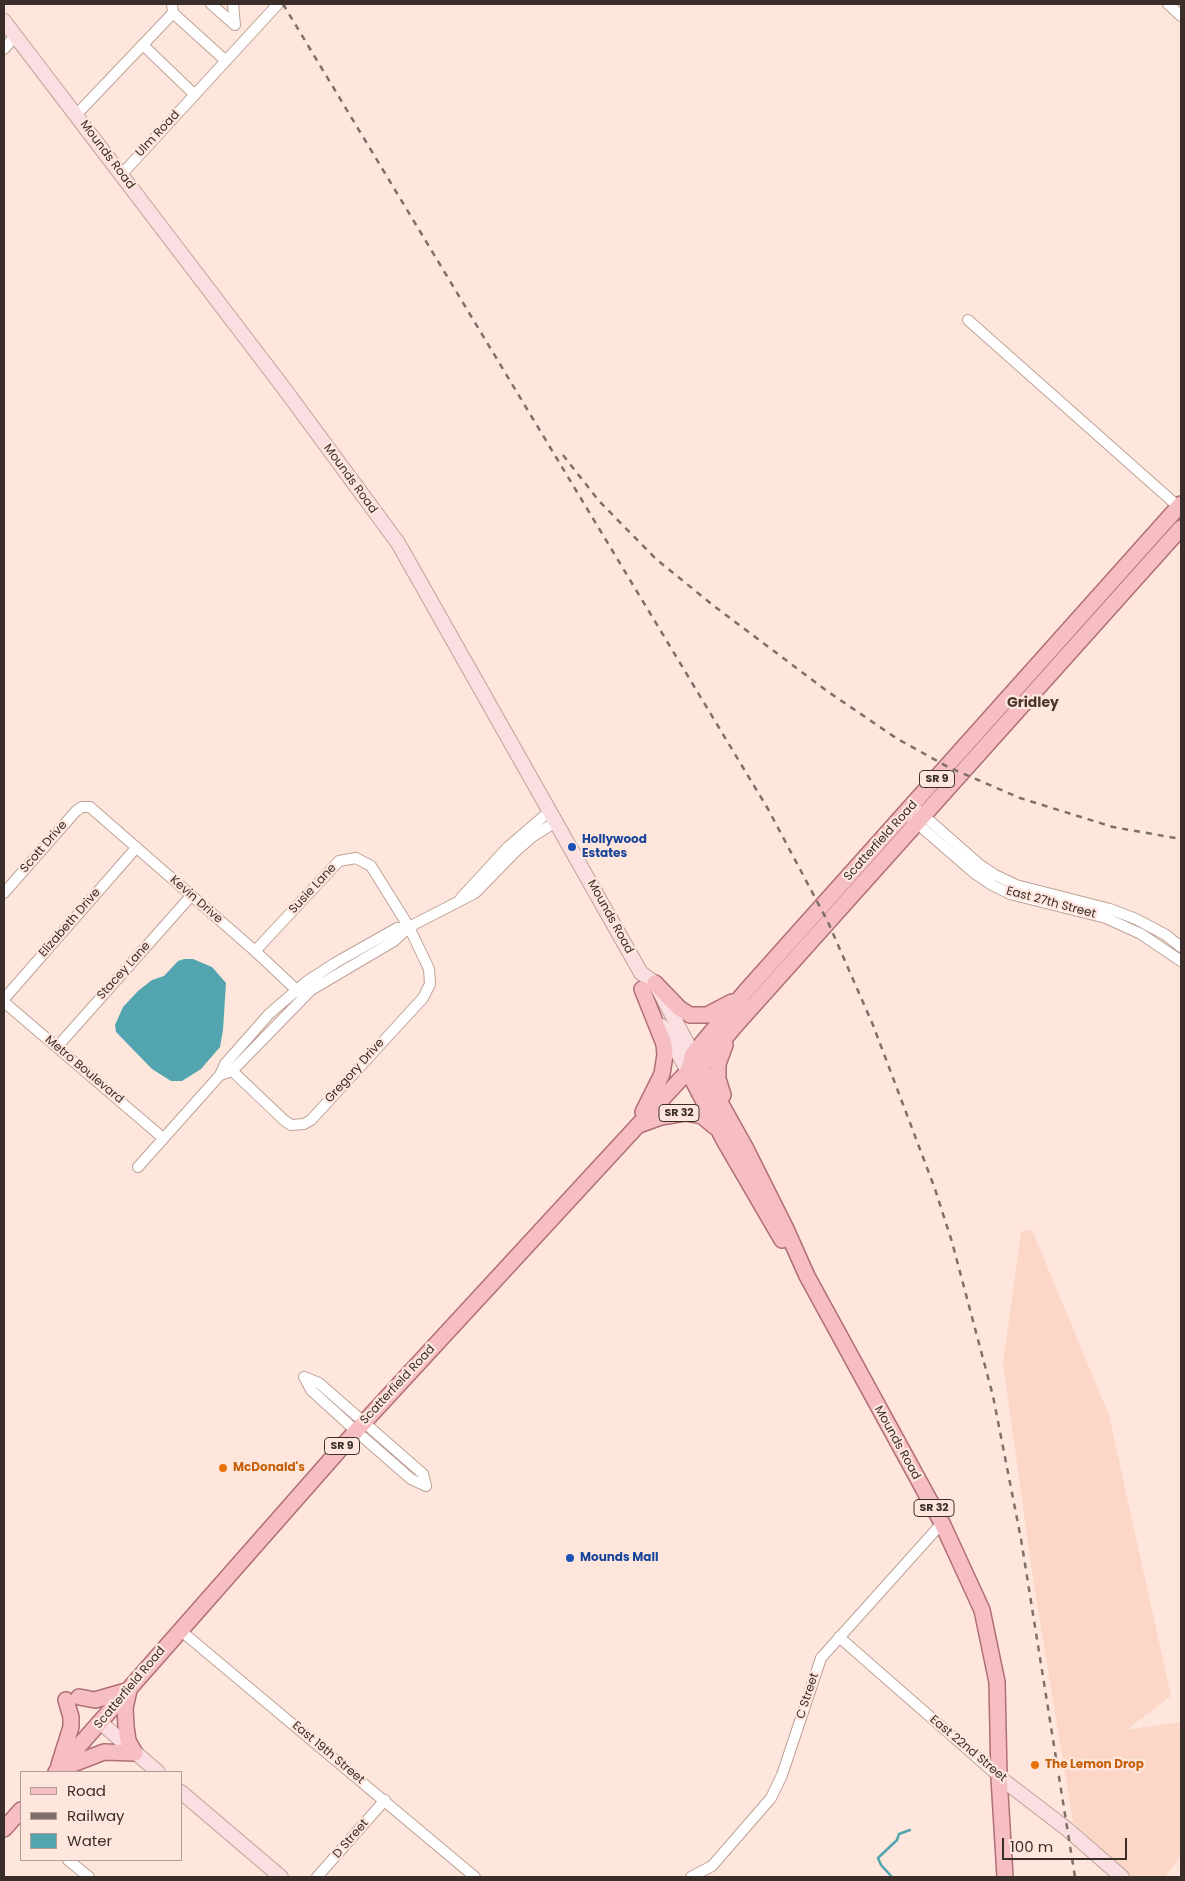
<!DOCTYPE html>
<html>
<head>
<meta charset="utf-8">
<style>
  body { margin:0 }
  #map { position:relative; width:1185px; height:1881px; overflow:hidden; background:#fee6dc; font-family:Poppins,sans-serif }
  canvas { display:block }
  .frame { position:absolute; inset:0; border:5px solid #392e29; pointer-events:none }
  .legend { position:absolute; left:20px; top:1771px; width:162px; height:90px; box-sizing:border-box; background:#fee6dc; border:1px solid #af9c94; margin:0; padding:6px 9px; list-style:none; font-size:15px; color:#392e29 }
  .legend li { display:flex; align-items:center; gap:10px; height:25px }
  .legend b { width:25px; border:1px solid #af9c94 }
  .scale { position:absolute; left:1002px; top:1838px; width:125px; height:22px; box-sizing:border-box; border:2px solid #392e29; border-top:0; padding-left:6px; font-size:15px; line-height:18px; white-space:nowrap; color:#392e29; -webkit-text-stroke:4px #fee6dc; paint-order:stroke }
</style>
</head>
<body>
<div id="map">
<canvas width="1185" height="1881"></canvas>
<div class="frame"></div>
<ul class="legend">
<li><b style="height:6px;background:#f6bec2"></b>Road</li>
<li><b style="height:6px;background:#7e6f68"></b>Railway</li>
<li><b style="height:14px;background:#52a5ae"></b>Water</li>
</ul>
<div class="scale">100 m</div>
</div>
<script>
const ctx = document.querySelector('canvas').getContext('2d');
ctx.lineJoin = 'round';
function paint(path, color) { ctx.fillStyle = color; ctx.fill(path, 'evenodd'); }
const poly = rows => new Path2D(rows.map(r => 'M' + r).join(''));
function stroke(path, color, width, dash) { ctx.strokeStyle = color; ctx.lineWidth = width; ctx.lineCap = dash ? 'butt' : 'round'; ctx.setLineDash(dash || []); ctx.stroke(path); }
function label(font, color, halo, rows, align = 'center') {
  ctx.font = font + ' Poppins,sans-serif'; ctx.lineWidth = 4.5; ctx.setLineDash([]); ctx.textBaseline = 'middle'; ctx.strokeStyle = halo; ctx.fillStyle = color; for (const [text, x, y, turn = 0] of rows) {
    ctx.save(); ctx.translate(x, y); ctx.rotate((+turn || 0) * Math.PI / 180); ctx.textAlign = isNaN(turn) ? turn : align; if (halo) ctx.strokeText(text, 0, 0); ctx.fillText(text, 0, 0); ctx.restore();
  }
}
paint(poly([
  [1032,1230,1109,1415,1171,1696,1126,1730,1181,1722,1181,1855,1165,1877,1131,1877,1073,1822,1033,1579,1003,1363,1021,1232]
]), '#fcd7c8');
paint(poly([
  [184,959,193,959,212,967,226,983,223,1030,220,1047,201,1069,182,1081,171,1081,152,1069,116,1032,115,1025,123,1007,138,991,152,980,164,976,178,961]
]), '#52a5ae');
stroke(poly([
  [892,1877,881,1865,878,1858,897,1840,899,1834,910,1830]
]), '#52a5ae', 2.5);
const street = poly([
  [211,4,235,25],
  [233,4,235,25],
  [1168,4,1181,16],
  [173,13,226,61],
  [143,45,195,95],
  [4,49,15,36],
  [76,115,173,13,172,4],
  [122,174,278,4],
  [968,320,1181,509],
  [913,806,980,865,995,875,1016,885,1110,909,1136,919,1166,935,1181,947],
  [912,819,973,872,992,885,1010,894,1106,918,1141,934,1181,961],
  [4,893,76,811,82,807,90,807,255,951,303,996],
  [461,898,508,847,551,810],
  [4,999,136,848],
  [4,1002,163,1138],
  [57,1047,191,896],
  [225,1064,285,1121,291,1125,304,1124,311,1120,423,998,430,984,429,969,409,927,371,866,356,858,339,861,255,951],
  [220,1075,232,1071,311,990,394,941,409,927,475,893,515,852,532,837,557,821],
  [138,1167,220,1075,225,1064,269,1014,306,982,335,963,397,928,409,927],
  [304,1377,319,1383,423,1474,426,1486],
  [304,1377,311,1390,356,1431,411,1479,426,1486],
  [180,1630,475,1877],
  [839,1637,999,1777],
  [68,1860,89,1877],
  [317,1877,385,1800],
  [691,1877,712,1866,771,1798,782,1775,821,1658,942,1523]
]);
const secondary = poly([
  [4,21,283,387,398,543,641,973,655,983,693,1054],
  [662,1026,688,1071],
  [101,1723,158,1772],
  [999,1777,1067,1829,1122,1877],
  [181,1792,281,1877]
]);
const primary = poly([
  [655,983,679,1008,690,1015,707,1015,732,1002],
  [642,989,664,1044,665,1055,662,1074,643,1112],
  [693,1054,746,1149,786,1229,807,1276,942,1523,982,1610,997,1682,999,1777,1005,1877],
  [692,1070,701,1067,735,1026,1181,528],
  [688,1071,725,1142,782,1240],
  [723,1095,718,1079,718,1064,725,1045],
  [639,1125,661,1117,685,1113,702,1116,715,1127],
  [129,1690,125,1708,126,1726,128,1741,135,1753],
  [79,1697,95,1700,126,1691],
  [59,1765,71,1727,71,1717,66,1700],
  [65,1767,104,1752,135,1753],
  [56,1772,356,1431,688,1071,693,1054,745,992,1181,504],
  [4,1829,21,1810]
]);
stroke(street, '#bea297', 12);
stroke(secondary, '#bea297', 16);
stroke(primary, '#b06f72', 18);
stroke(street, '#fff', 10);
stroke(secondary, '#fadee1', 14);
stroke(primary, '#f6bec2', 15);
stroke(poly([
  [283,4,768,809,828,922,873,1025,935,1189,952,1242,993,1396,1021,1539,1075,1877],
  [563,455,599,501,656,559,714,606,827,691,896,738,948,767,1020,798,1113,827,1181,839]
]), '#7e6f68', 2.5, [6, 6]);
for (const [x, y, r, color] of [
  [572,847,5,"#1a4fb4"],
  [223,1468,5,"#e8710a"],
  [570,1558,5,"#1a4fb4"],
  [1035,1765,5,"#e8710a"]
]) { const dot = new Path2D(); dot.arc(x, y, r, 0, 2 * Math.PI); ctx.fillStyle = color; ctx.fill(dot); stroke(dot, '#fee6dc', 2); }
for (const [x, y, w] of [
  [937,779,35],
  [679,1113,40],
  [342,1446,35],
  [934,1508,40]
]) { const box = new Path2D(); box.roundRect(x - w / 2, y - 8.5, w, 17, 4); ctx.fillStyle = '#fee6dc'; ctx.fill(box); stroke(box, '#392e29', 1); }
label('bold 11px', '#392e29', null, [
  ["SR 9",937,779],
  ["SR 32",679,1113],
  ["SR 9",342,1446],
  ["SR 32",934,1508]
]);
label('12px', '#392e29', '#fee6dc', [
  ["Ulm Road",158,134,-47],
  ["Mounds Road",107,155,53],
  ["Mounds Road",350,479,54],
  ["Scatterfield Road",881,841,-48],
  ["Scott Drive",44,847,-49],
  ["Susie Lane",313,889,-47],
  ["Kevin Drive",196,900,41],
  ["East 27th Street",1051,903,15],
  ["Mounds Road",610,917,61],
  ["Elizabeth Drive",70,923,-49],
  ["Stacey Lane",124,971,-48],
  ["Metro Boulevard",84,1070,40],
  ["Gregory Drive",355,1071,-48],
  ["Scatterfield Road",398,1385,-47],
  ["Mounds Road",897,1443,61],
  ["Scatterfield Road",130,1688,-50],
  ["C Street",808,1696,-72],
  ["East 22nd Street",968,1749,40],
  ["East 19th Street",328,1753,40],
  ["D Street",351,1839,-49]
]);
label('bold 12px', '#164399', '#fee6dc', [
  ["Hollywood",582,840],
  ["Estates",582,854],
  ["Mounds Mall",580,1558]
], 'left');
label('bold 12px', '#c56008', '#fee6dc', [
  ["McDonald's",233,1468],
  ["The Lemon Drop",1045,1765]
], 'left');
label('bold 14px', '#4d362d', '#fee6dc', [
  ["Gridley",1033,703]
]);
</script>
</body>
</html>
